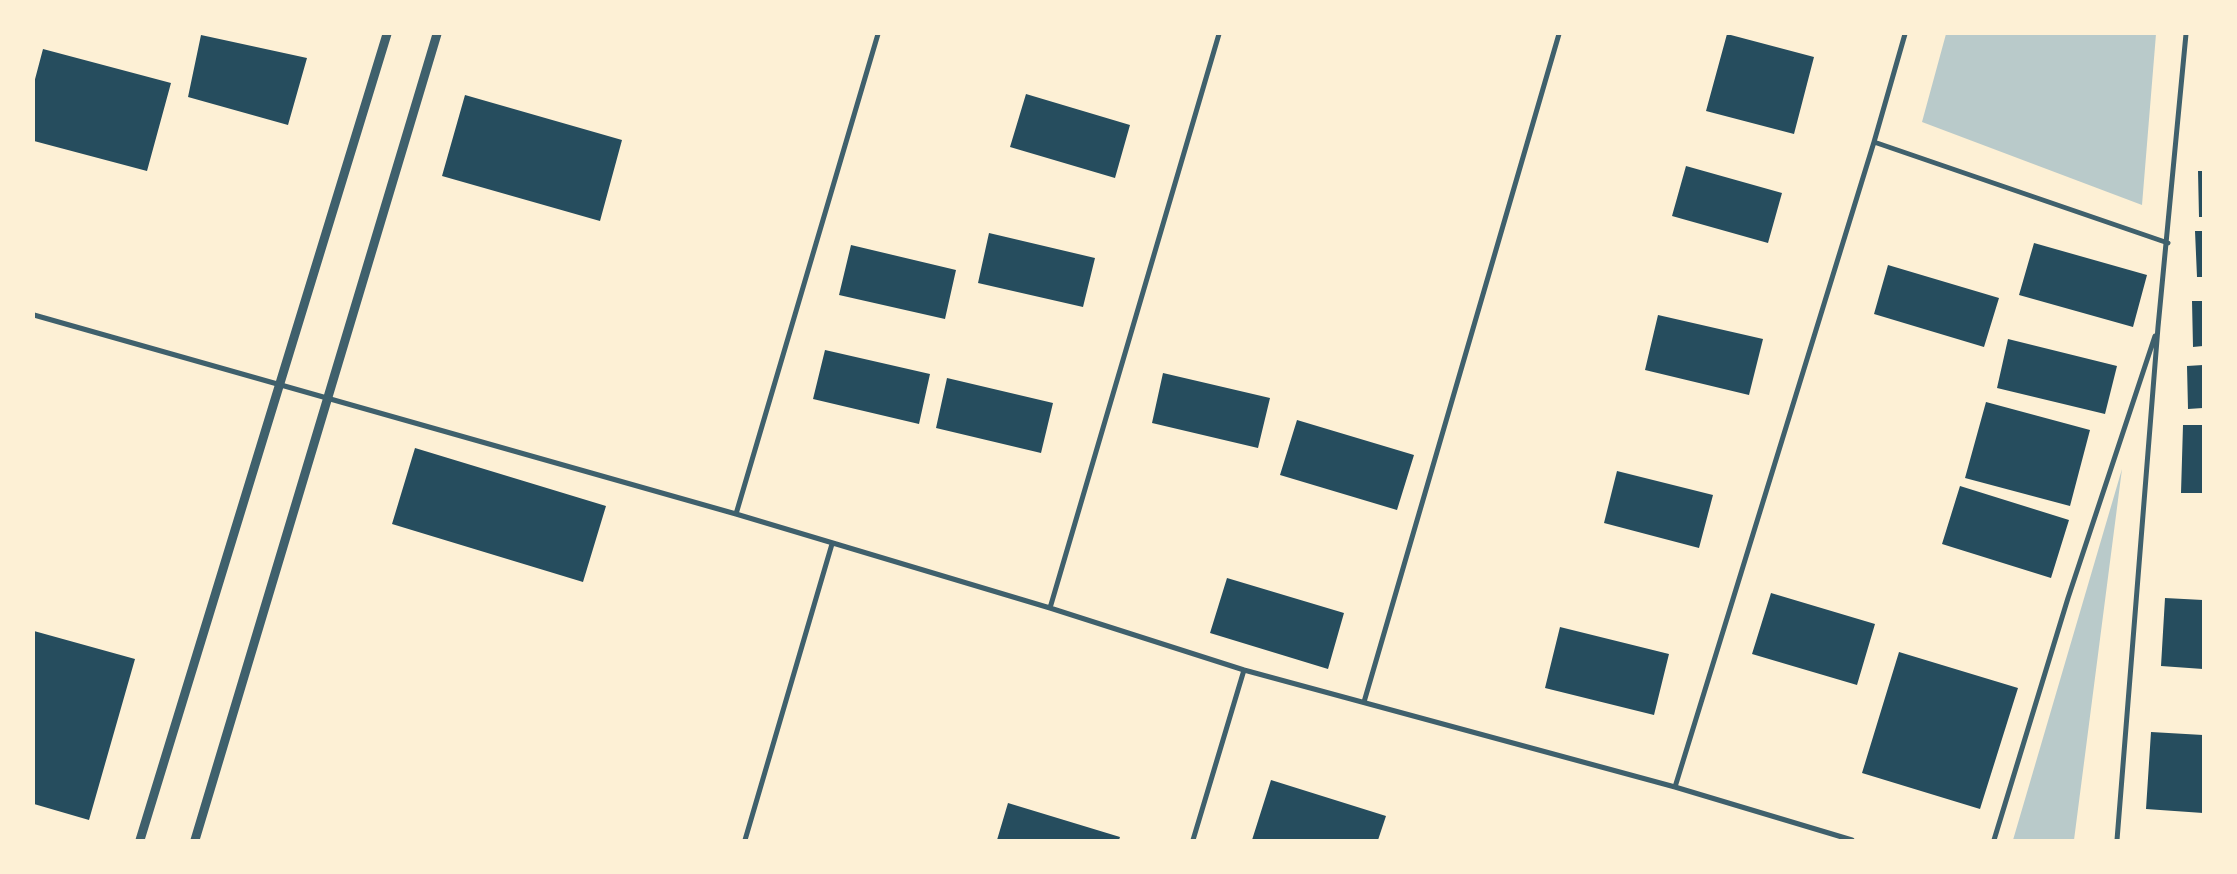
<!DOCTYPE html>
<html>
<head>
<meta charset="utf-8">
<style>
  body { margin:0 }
  #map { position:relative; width:2237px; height:874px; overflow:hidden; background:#fdf0d5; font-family:Manrope,sans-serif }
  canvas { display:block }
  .frame { position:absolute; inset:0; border:35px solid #fdf0d5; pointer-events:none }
</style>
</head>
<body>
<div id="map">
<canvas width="2237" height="874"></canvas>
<div class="frame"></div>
</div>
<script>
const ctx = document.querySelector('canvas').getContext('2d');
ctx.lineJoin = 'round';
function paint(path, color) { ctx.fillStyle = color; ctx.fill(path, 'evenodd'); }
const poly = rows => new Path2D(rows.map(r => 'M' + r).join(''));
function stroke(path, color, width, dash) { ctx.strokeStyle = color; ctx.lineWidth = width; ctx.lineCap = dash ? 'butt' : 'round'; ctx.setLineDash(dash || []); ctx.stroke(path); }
paint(poly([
  [1946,34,2156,34,2142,205,1922,122],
  [2122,469,2074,840,2013,840]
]), '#b9caca');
paint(poly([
  [1727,34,1814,57,1794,134,1706,111],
  [201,35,307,58,288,125,188,97],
  [43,49,171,83,147,171,34,141,34,83],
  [1026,94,1130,125,1115,178,1010,147],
  [465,95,622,140,600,221,442,176],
  [1686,166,1782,193,1768,243,1672,216],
  [2198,171,2203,171,2203,217,2199,217],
  [2195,231,2203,231,2203,277,2197,277],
  [989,233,1095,258,1083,307,978,283],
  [2034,243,2147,275,2133,327,2019,295],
  [851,245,956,270,945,319,839,295],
  [1888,265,1999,298,1984,347,1874,314],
  [2192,301,2203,301,2203,346,2193,347],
  [1658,315,1763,339,1749,395,1645,370],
  [2008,339,2117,366,2105,414,1997,388],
  [825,350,930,374,919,424,813,399],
  [2203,365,2203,408,2188,409,2187,366],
  [1163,373,1270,398,1258,448,1152,423],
  [947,378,1053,403,1041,453,936,428],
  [1986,402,2090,430,2070,506,1965,478],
  [1297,420,1414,455,1397,510,1280,475],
  [2183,425,2203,425,2203,493,2181,493],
  [415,448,606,506,583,582,392,524],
  [1617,471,1713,495,1699,548,1604,523],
  [1960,486,2069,520,2051,578,1942,544],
  [1227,578,1344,613,1328,669,1210,633],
  [1771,593,1875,624,1857,685,1752,654],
  [2165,598,2203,600,2203,669,2161,666],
  [1560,627,1669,654,1654,715,1545,688],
  [34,631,135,659,89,820,34,804],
  [1899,652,2018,688,1980,809,1862,773],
  [2151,732,2203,735,2203,813,2146,809],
  [1271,780,1386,816,1378,840,1252,840],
  [1008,803,1120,837,1119,840,997,840]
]), '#264d5e');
stroke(poly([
  [1874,142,2168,243],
  [34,315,736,514,1050,608,1244,670,1675,787,1852,840],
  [736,514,878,34],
  [1050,608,1219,34],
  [1364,702,1559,34],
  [1675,787,1874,142,1905,34],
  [745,840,832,544],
  [1193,840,1244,670],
  [1994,840,2068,598,2155,336],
  [2117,840,2158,327,2186,34]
]), '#3f606c', 5);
stroke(poly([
  [140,840,387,34],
  [195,840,437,34]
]), '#3f606c', 9);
</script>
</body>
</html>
